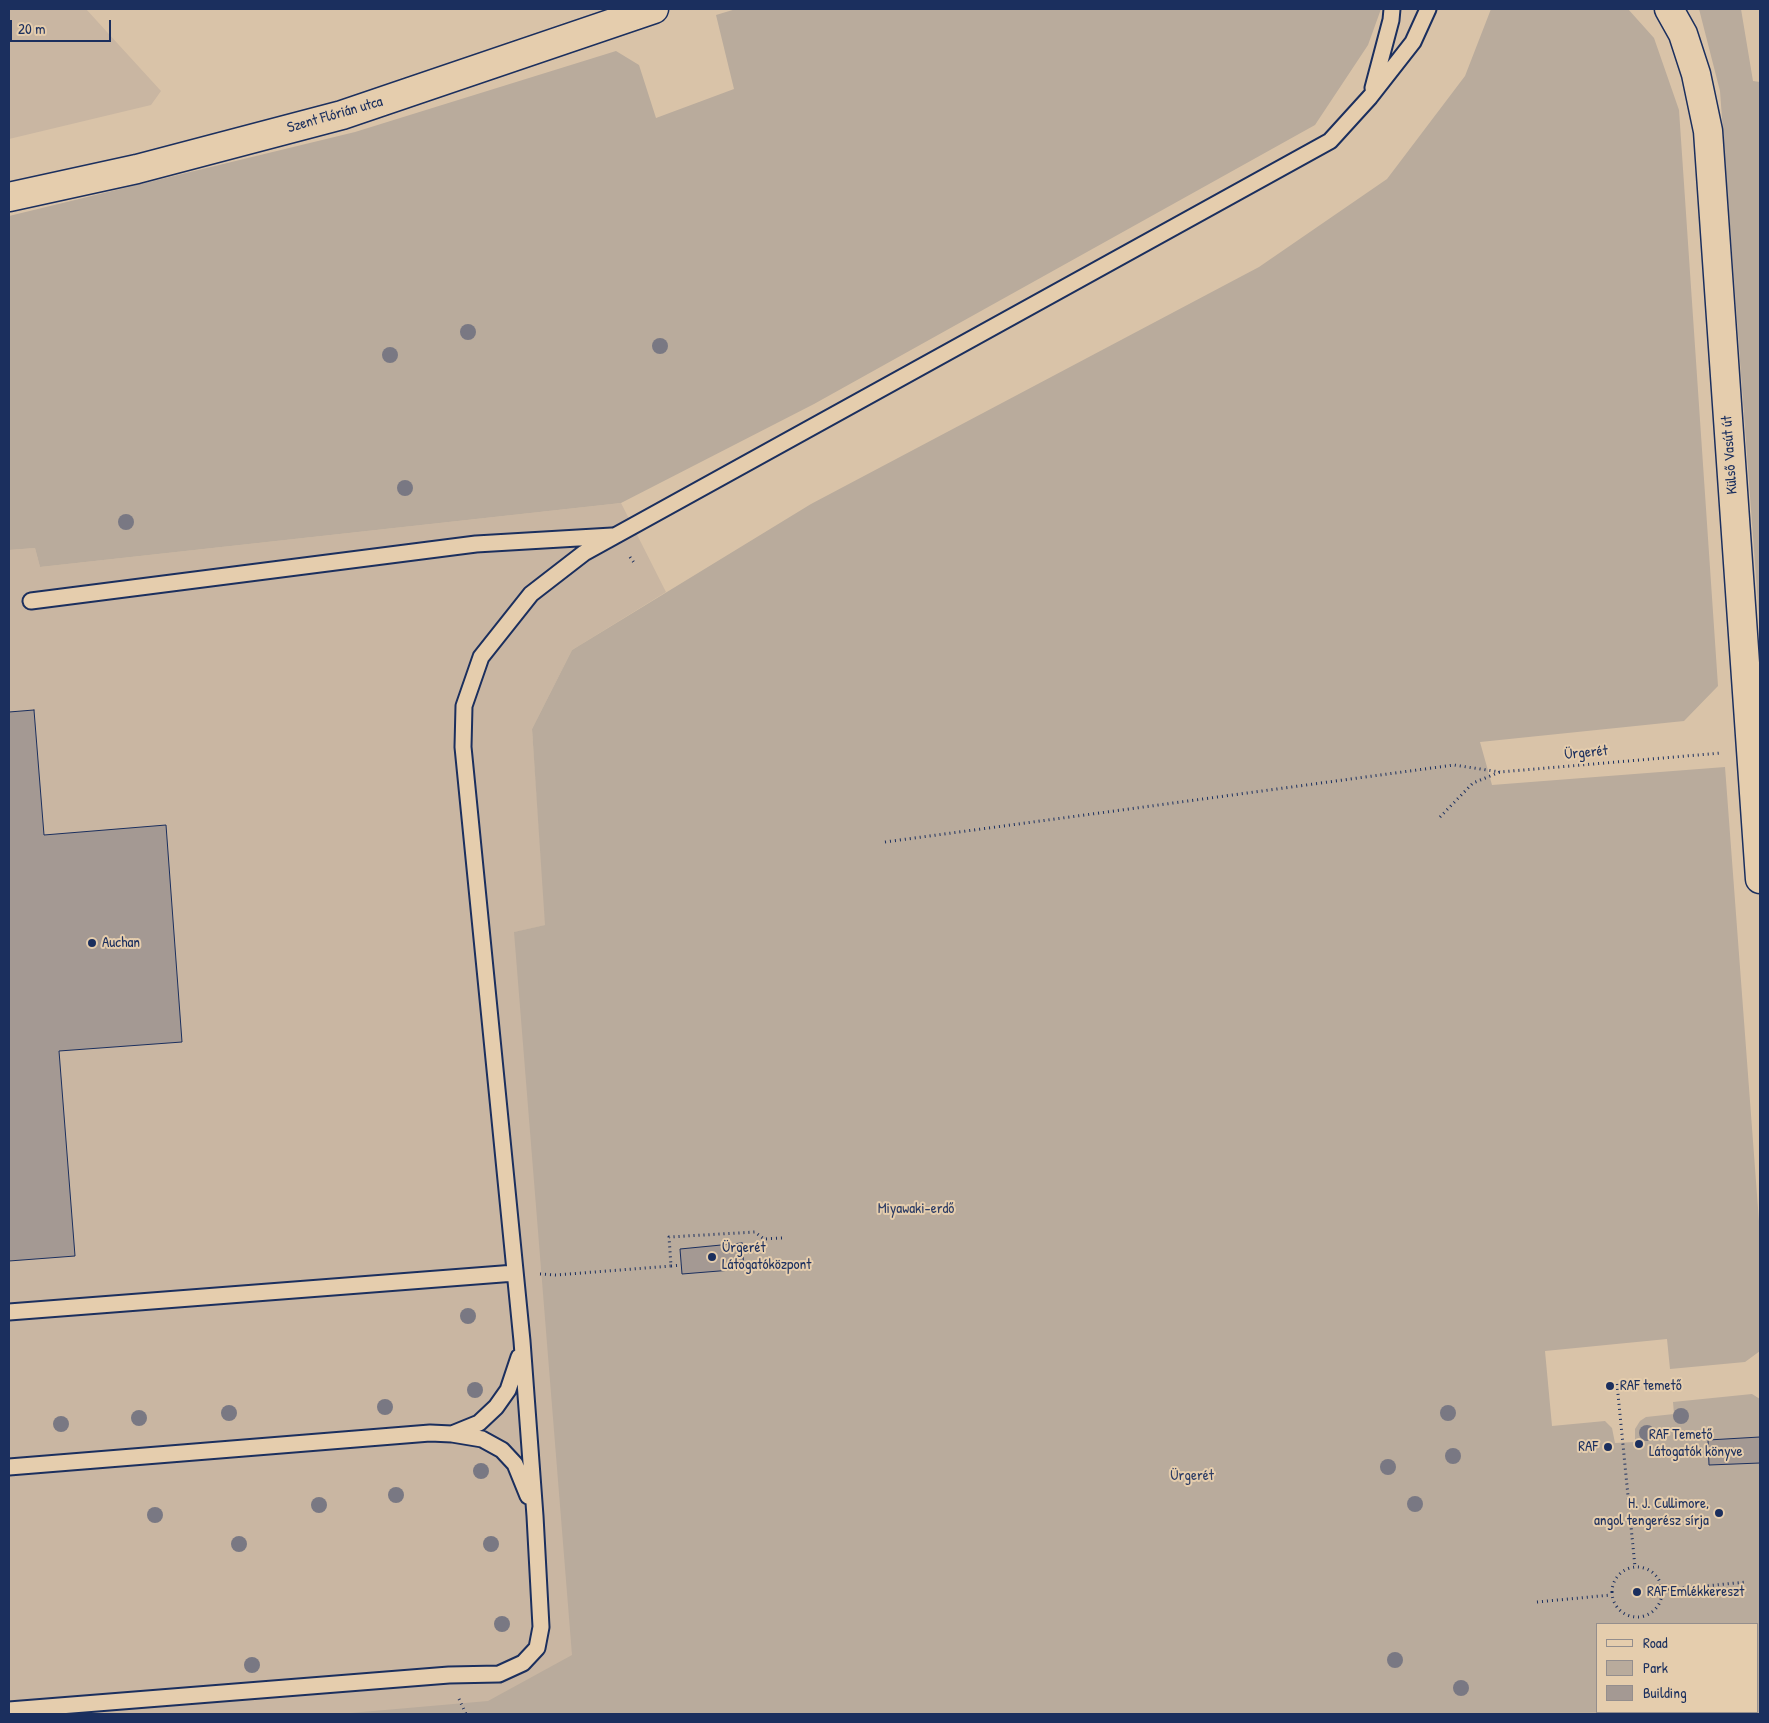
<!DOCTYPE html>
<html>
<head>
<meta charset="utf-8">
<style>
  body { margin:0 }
  #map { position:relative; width:1769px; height:1723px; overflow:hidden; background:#d9c3a8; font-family:"Patrick Hand",sans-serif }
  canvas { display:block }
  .frame { position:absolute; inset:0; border:10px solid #1b2f5e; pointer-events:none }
  .legend { position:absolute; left:1596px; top:1623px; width:162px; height:90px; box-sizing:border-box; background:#e5cdad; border:1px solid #948e8d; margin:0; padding:6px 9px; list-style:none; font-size:15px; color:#1b2f5e }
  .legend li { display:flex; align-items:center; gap:10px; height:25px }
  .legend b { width:25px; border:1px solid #948e8d }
  .scale { position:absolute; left:10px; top:20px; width:101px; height:22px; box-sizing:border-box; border:2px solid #1b2f5e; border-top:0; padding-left:6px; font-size:15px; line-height:18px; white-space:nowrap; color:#1b2f5e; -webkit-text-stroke:4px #e5cdad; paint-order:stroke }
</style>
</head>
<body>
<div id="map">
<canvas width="1769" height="1723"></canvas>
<div class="frame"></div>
<ul class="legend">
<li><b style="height:6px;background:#e5cdad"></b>Road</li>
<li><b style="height:14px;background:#b9ab9c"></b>Park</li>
<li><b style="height:14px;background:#a49993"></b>Building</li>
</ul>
<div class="scale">20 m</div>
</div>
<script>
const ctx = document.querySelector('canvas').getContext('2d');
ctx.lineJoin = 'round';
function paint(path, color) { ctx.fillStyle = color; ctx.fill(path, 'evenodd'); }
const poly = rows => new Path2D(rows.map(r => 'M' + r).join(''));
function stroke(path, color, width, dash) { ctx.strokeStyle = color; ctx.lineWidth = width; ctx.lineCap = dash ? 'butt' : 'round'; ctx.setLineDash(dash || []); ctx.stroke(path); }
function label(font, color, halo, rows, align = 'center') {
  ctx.font = font + ' "Patrick Hand",sans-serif'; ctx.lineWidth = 4; ctx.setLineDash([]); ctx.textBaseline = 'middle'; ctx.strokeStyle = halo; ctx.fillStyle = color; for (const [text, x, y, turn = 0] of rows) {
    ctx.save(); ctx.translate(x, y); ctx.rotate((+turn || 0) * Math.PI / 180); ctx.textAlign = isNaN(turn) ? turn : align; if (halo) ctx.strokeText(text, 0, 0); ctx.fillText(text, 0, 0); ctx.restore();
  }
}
paint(poly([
  [9,9,86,9,161,91,151,105,9,139],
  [621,503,666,592,572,650,532,729,546,925,515,932,589,1652,495,1707,400,1714,9,1714,9,550,35,548,40,567]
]), '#c9b6a2');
paint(poly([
  [736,9,1381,9,1368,45,1315,125,814,404,621,503,40,567,35,548,9,550,9,216,355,132,616,51,639,65,656,118,734,89,716,15],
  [1491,9,1628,9,1654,38,1679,110,1718,686,1684,721,1480,742,1492,785,1725,767,1760,1235,1760,1351,1745,1362,1670,1369,1667,1339,1545,1351,1552,1426,1605,1421,1612,1428,1615,1443,1635,1442,1635,1429,1640,1421,1646,1417,1674,1414,1673,1402,1752,1394,1760,1399,1760,1714,339,1714,488,1701,572,1655,514,932,545,925,532,729,572,650,811,504,1259,267,1387,179,1465,76],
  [1598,1624,1758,1624,1758,1712,1598,1712],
  [1699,9,1741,9,1753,81,1760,82,1760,631,1720,91]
]), '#b9ab9c');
const building = poly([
  [34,710,44,835,166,825,182,1042,59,1051,75,1256,9,1261,9,712,34,710],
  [742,1243,744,1269,682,1274,680,1249,742,1243],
  [1760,1437,1760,1463,1709,1465,1708,1440,1760,1437]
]);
paint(building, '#a49993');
stroke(building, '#1b2f5e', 1);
const service = poly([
  [1373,88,1391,20,1392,9],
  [31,601,476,544,612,536],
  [9,1312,515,1273],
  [452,1434,482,1439,502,1450,515,1464,528,1496],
  [9,1467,430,1433,452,1434,479,1423,496,1407,508,1390,519,1357],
  [9,1710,449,1675,499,1674,523,1663,537,1648,541,1627,535,1516,522,1341,463,747,464,706,481,657,531,594,584,553,1330,141,1370,97,1413,42,1428,9]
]);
const minor = poly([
  [1669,9,1683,34,1696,74,1708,131,1760,879],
  [9,197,137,169,342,115,654,9]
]);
stroke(service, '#1b2f5e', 19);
stroke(minor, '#1b2f5e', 31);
stroke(poly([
  [630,557,635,564],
  [1440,817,1473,783,1500,772,1721,753],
  [885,842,1454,765,1500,772],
  [671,1266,681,1265],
  [540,1274,556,1275,671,1266,669,1237,755,1232,764,1239,782,1238],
  [1617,1384,1635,1567],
  '1612 1592a25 25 0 1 1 50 0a25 25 0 1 1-50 0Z',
  [1663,1590,1747,1582],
  [1537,1602,1611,1595],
  [459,1699,466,1714],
  [1648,1712,1648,1714]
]), '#1b2f5e', 3, [1, 4]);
stroke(service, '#e5cdad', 15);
stroke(minor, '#e5cdad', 28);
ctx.fillStyle = '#797883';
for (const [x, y] of [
  [468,332],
  [660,346],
  [390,355],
  [405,488],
  [126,522],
  [468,1316],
  [475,1390],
  [385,1407],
  [229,1413],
  [1448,1413],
  [1681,1416],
  [139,1418],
  [61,1424],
  [1647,1433],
  [1453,1456],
  [1388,1467],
  [481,1471],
  [396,1495],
  [1415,1504],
  [319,1505],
  [155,1515],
  [239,1544],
  [491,1544],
  [502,1624],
  [1395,1660],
  [252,1665],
  [1461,1688]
]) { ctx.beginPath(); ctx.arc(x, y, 8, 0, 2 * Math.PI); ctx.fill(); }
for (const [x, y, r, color] of [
  [92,943,5,"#1b2f5e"],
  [712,1257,5,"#1b2f5e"],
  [1610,1386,5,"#1b2f5e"],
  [1639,1444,5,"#1b2f5e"],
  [1608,1447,5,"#1b2f5e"],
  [1719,1513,5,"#1b2f5e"],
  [1637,1592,5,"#1b2f5e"]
]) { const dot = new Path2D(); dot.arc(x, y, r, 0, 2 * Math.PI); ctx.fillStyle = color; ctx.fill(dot); stroke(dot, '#e5cdad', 2); }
label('15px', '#1b2f5e', '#e5cdad', [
  ["Szent Flórián utca",335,115,-16],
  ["Külső Vasút út",1730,455,-94],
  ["Ürgerét",1586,753,-5]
]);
label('15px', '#1b2f5e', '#e5cdad', [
  ["Auchan",102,943],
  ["Ürgerét",722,1248],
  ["Látogatóközpont",722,1265],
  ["RAF temető",1620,1386],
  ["RAF Temető",1649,1435],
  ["Látogatók könyve",1649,1452],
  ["RAF",1598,1447,"right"],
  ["H. J. Cullimore,",1709,1504,"right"],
  ["angol tengerész sírja",1709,1521,"right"],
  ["RAF Emlékkereszt",1647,1592]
], 'left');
label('15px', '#2b3b64', '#e5cdad', [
  ["Miyawaki-erdő",916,1209],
  ["Ürgerét",1192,1476]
]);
</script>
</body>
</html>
